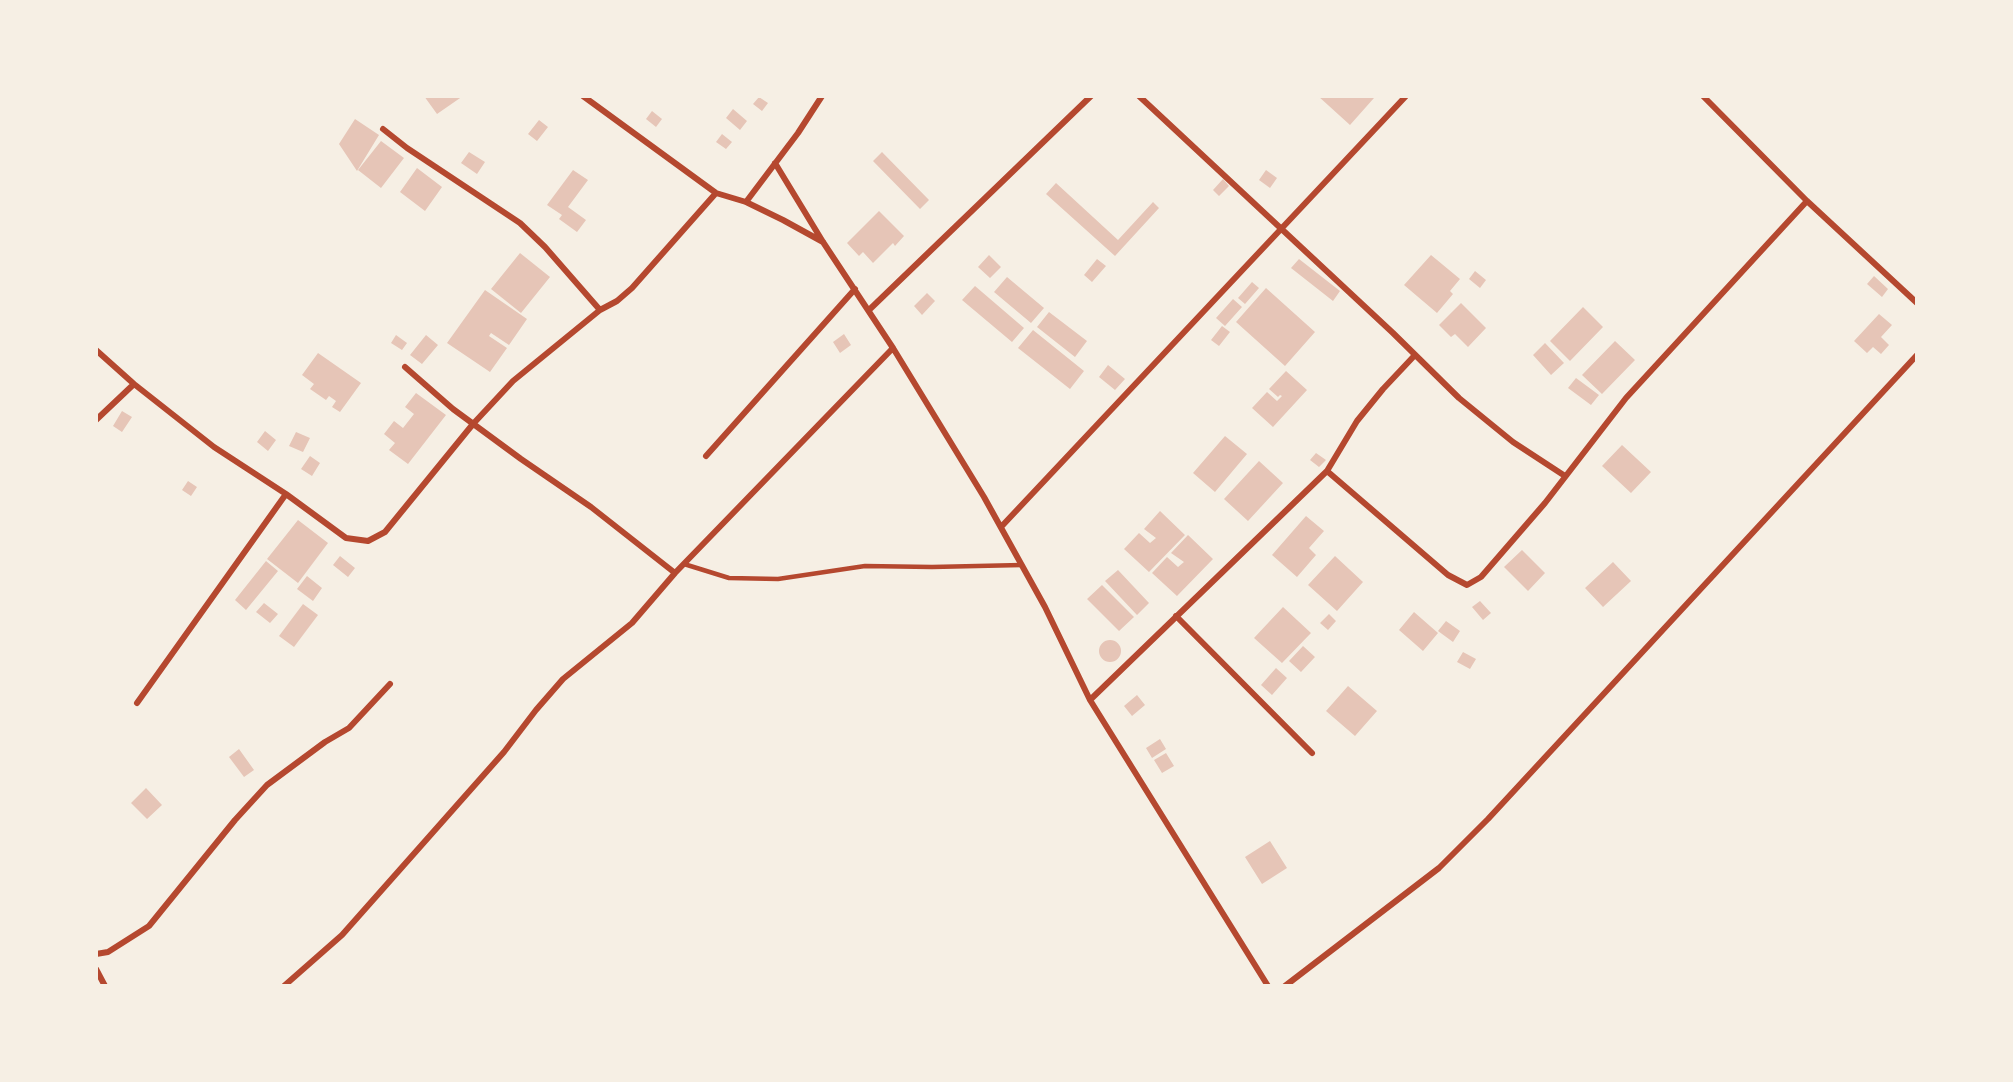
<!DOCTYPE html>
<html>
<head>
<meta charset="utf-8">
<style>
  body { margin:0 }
  #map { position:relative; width:2013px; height:1082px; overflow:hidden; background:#f6efe4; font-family:"Titillium Web",sans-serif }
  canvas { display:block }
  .frame { position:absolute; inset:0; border:98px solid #f6efe4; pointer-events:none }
</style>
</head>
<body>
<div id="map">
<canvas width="2013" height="1082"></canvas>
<div class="frame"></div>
</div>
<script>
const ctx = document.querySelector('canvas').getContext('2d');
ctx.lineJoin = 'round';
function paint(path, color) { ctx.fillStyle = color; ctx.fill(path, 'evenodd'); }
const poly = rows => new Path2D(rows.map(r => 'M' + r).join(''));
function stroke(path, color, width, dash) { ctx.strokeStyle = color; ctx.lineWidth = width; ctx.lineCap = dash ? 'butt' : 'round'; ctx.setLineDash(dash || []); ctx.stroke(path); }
paint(poly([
  [424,96,463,96,437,114],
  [1318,96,1372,96,1374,98,1350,125],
  [759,97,768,103,762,111,753,104],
  [733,109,747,121,740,130,726,118],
  [652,111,662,119,656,127,646,119],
  [355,119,379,135,357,171,339,144],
  [539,120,548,127,537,141,528,134],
  [722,134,732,142,726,149,716,142],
  [381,141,404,158,381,188,358,170],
  [469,152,485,162,477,174,461,163],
  [882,152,929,200,920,209,873,161],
  [417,168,442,187,425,211,400,192],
  [573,170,588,180,568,207,586,220,577,232,559,219,562,215,547,205],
  [1266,170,1277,178,1270,188,1259,180],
  [1223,179,1229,186,1219,196,1213,190],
  [1056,183,1118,240,1153,202,1159,208,1115,256,1046,194],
  [879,211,904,236,895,246,893,243,873,263,863,252,859,256,847,243],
  [520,253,550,277,521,313,491,289],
  [989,255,1001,267,990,278,978,267],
  [1431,255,1460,279,1450,291,1453,294,1437,313,1404,285],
  [1097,259,1106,266,1092,282,1084,275],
  [1299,259,1340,291,1333,301,1291,268],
  [1475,271,1486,280,1480,288,1469,279],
  [1874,276,1888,289,1882,297,1867,284],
  [1007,277,1044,308,1031,323,994,292],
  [1252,282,1259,288,1245,304,1238,298],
  [975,286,1024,328,1012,342,962,300],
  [1266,288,1315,332,1285,366,1236,322],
  [485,290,527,319,509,345,491,333,489,336,507,348,490,372,447,343],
  [927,293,935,301,922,315,914,306],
  [1233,299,1242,307,1225,326,1216,318],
  [1461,303,1486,328,1468,347,1455,334,1451,337,1439,325],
  [1583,307,1603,327,1570,361,1550,341],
  [1049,312,1087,341,1075,357,1037,327],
  [1879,314,1892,325,1881,337,1889,345,1881,354,1873,347,1867,353,1854,341],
  [1222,326,1230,332,1219,346,1211,340],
  [1033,330,1084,371,1070,389,1018,348],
  [844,334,851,345,840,353,833,342],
  [396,335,407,343,402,350,391,343],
  [426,335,438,345,422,364,410,355],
  [1615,341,1635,360,1602,394,1582,375],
  [1545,343,1564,363,1551,375,1533,355],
  [318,353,361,383,340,412,332,407,336,401,329,396,326,400,310,389,314,384,302,375],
  [1108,365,1125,379,1115,390,1099,377],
  [1286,371,1307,390,1273,427,1252,408,1267,392,1277,401,1282,396,1280,395,1278,397,1269,389],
  [1576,378,1599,395,1591,405,1568,388],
  [416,393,446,415,408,464,389,450,395,443,384,434,394,421,403,428,414,414,405,407],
  [122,411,132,417,122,432,113,426],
  [265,431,276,440,268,451,257,442],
  [296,432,310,438,303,452,289,446],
  [1225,436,1247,454,1215,492,1193,473],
  [1622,445,1651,472,1631,493,1602,466],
  [1316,453,1326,460,1319,467,1310,460],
  [310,456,320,463,312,476,301,469],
  [1259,461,1283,483,1248,521,1224,499],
  [188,481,197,487,191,496,182,490],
  [1160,511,1185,535,1149,572,1124,549,1139,533,1150,543,1156,538,1144,529],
  [1306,516,1324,531,1309,548,1316,555,1297,577,1272,555],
  [298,520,328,543,298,583,267,559],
  [1188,535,1213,559,1177,596,1152,573,1167,557,1178,567,1184,562,1171,553],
  [1522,550,1545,573,1528,591,1504,567],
  [340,556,355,568,348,577,333,565],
  [1335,556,1363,582,1337,611,1308,585],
  [266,561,278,571,246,610,235,600],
  [1613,562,1631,581,1603,607,1585,588],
  [1118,570,1149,603,1137,615,1105,581],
  [307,576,322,588,313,601,297,589],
  [1102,585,1134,617,1119,631,1087,599],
  [1480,601,1491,613,1483,620,1472,607],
  [264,603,278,614,270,623,256,612],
  [303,604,318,615,294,647,279,636],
  [1283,607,1311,633,1282,663,1254,638],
  [1414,612,1438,633,1423,651,1399,630],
  [1329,614,1336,621,1328,630,1320,623],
  [1446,621,1460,631,1453,642,1438,631],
  '1099 651a11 11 0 1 1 22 0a11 11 0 1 1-22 0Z',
  [1303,646,1315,657,1301,672,1289,661],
  [1463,652,1476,659,1470,669,1457,662],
  [1276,668,1287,678,1272,695,1261,685],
  [1348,686,1377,711,1355,736,1326,711],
  [1137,695,1145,705,1132,716,1124,706],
  [1160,739,1166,749,1152,758,1146,748],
  [239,749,254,770,244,777,229,757],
  [1166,753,1174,766,1162,773,1154,760],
  [146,788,162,805,147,819,131,803],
  [1270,841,1287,868,1262,884,1245,857]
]), '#e6c5b7');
stroke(poly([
  [684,564,729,578,778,579,865,566,932,567,1022,565]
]), '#b5482f', 4.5);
stroke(poly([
  [583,96,716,193,746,202,783,220,823,242],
  [1139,96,1393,333,1459,398,1513,442,1565,476],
  [1703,96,1807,201,1917,303],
  [383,129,407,148,520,223,545,247,600,310],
  [775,163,823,242,893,348,984,497,1045,607,1090,700,1268,986],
  [746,202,798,133,822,96],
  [869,310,1091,96],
  [96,350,134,384,214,447,286,494,346,538,368,541,385,532,473,424,513,381,600,310,617,301,632,288,716,193],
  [405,367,453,409,521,459,591,507,675,573],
  [96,420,134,384],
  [706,456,855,289],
  [1327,471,1357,421,1383,389,1415,355],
  [1001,527,1406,96],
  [1176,616,1312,753],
  [1090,700,1327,471,1448,575,1467,585,1481,577,1545,503,1626,398,1807,201],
  [137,703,286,494],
  [96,954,108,952,149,926,235,820,267,785,325,742,349,728,390,684],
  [96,969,105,986],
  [284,986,342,935,504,752,536,710,563,679,632,623,675,573,893,348],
  [1285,986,1439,868,1488,819,1917,355]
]), '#b5482f', 6);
</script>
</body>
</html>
